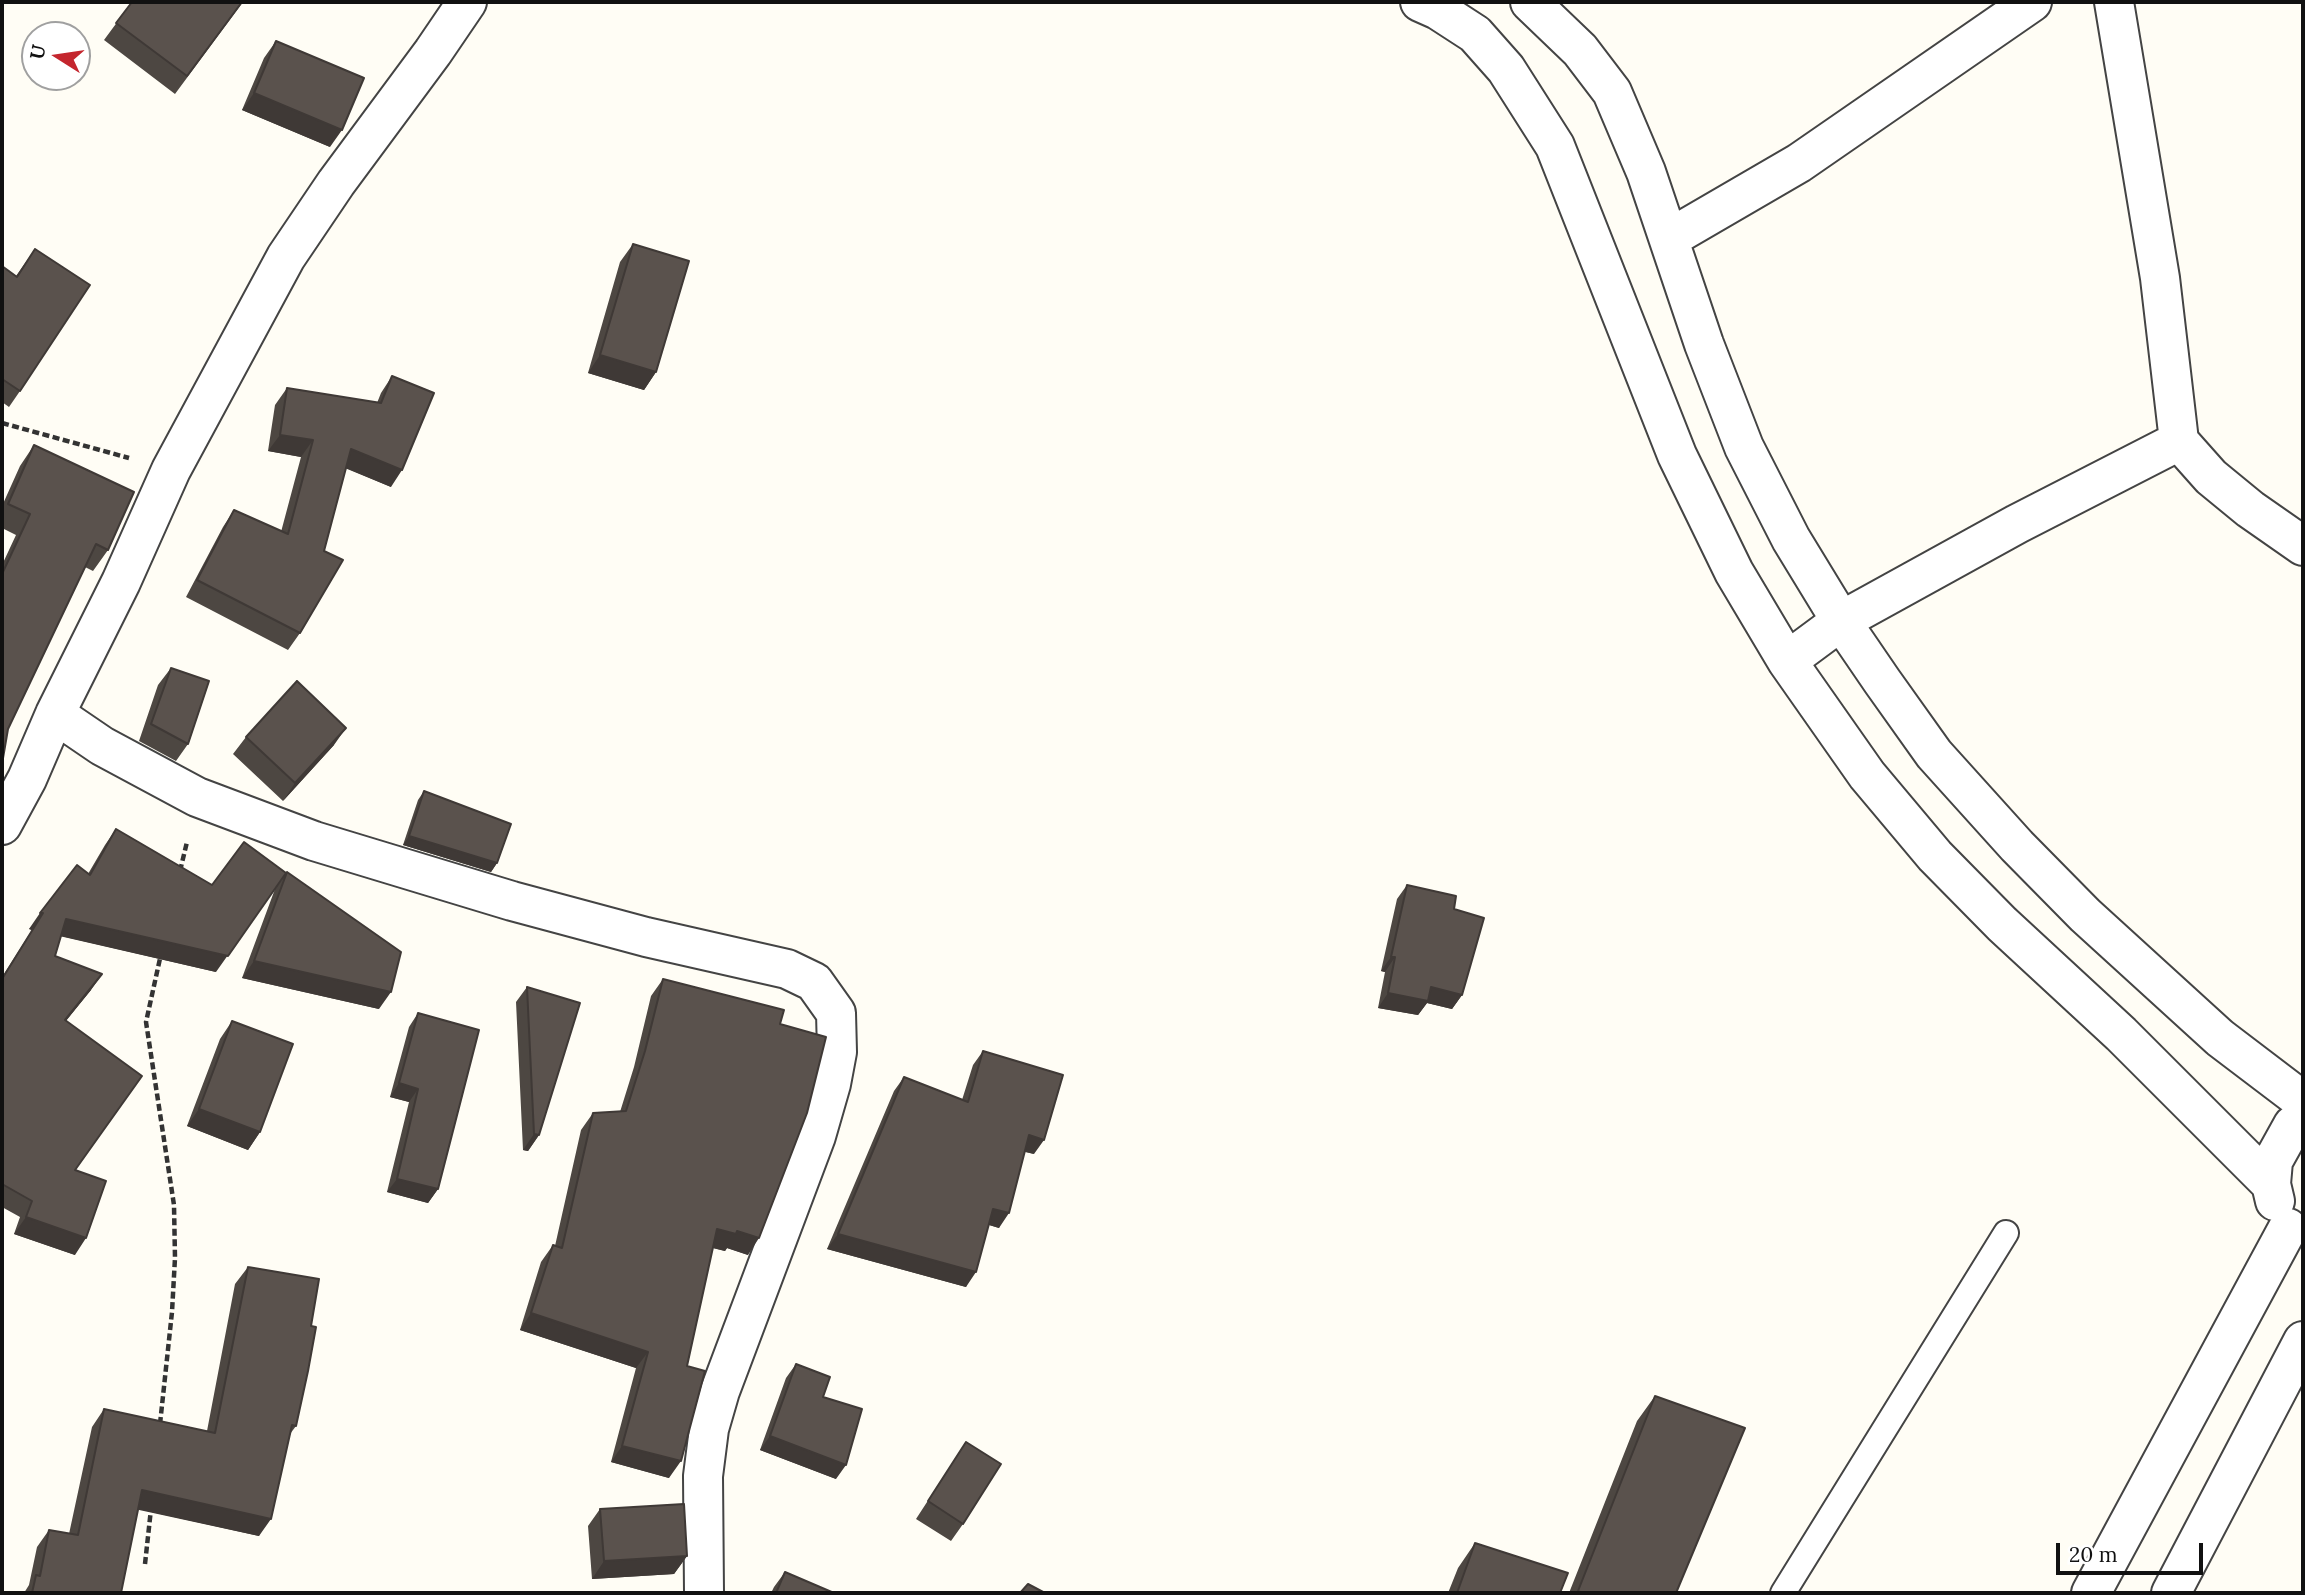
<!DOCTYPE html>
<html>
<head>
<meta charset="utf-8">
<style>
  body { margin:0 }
  #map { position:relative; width:2305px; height:1595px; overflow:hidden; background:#fffdf5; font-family:Lora,serif }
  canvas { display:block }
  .frame { position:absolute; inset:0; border:4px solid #111; pointer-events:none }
  .north { position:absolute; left:21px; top:21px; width:70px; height:70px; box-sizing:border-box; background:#fff; border:2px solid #a0a0a0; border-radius:50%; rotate:282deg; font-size:19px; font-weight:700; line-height:28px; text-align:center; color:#111 }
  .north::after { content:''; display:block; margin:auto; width:24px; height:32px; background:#c4262e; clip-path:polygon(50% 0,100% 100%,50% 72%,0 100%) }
  .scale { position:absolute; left:2056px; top:1543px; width:147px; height:32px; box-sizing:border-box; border:4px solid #111; border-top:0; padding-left:9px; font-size:21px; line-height:24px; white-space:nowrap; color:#111; -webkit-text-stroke:5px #fff; paint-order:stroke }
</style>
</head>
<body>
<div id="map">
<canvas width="2305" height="1595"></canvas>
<div class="frame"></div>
<div class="north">U</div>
<div class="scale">20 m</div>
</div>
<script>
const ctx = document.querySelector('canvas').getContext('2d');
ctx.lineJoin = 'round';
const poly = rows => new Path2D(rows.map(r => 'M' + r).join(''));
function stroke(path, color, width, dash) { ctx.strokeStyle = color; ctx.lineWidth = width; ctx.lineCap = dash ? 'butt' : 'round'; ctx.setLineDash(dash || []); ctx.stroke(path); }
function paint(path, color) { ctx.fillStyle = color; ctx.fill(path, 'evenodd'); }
const service = poly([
  [1783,1593,2006,1233]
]);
const minor = poly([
  [1420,2,1438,10,1475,34,1506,69,1555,146,1677,455,1734,572,1787,661,1867,775,1935,856,2002,924,2121,1034,2271,1184],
  [1530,2,1580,50,1612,92,1646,172,1704,344,1744,447,1791,539,1841,621,1882,681,1934,754,2017,846,2085,915,2220,1038,2303,1101],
  [2114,2,2160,278,2179,441,2211,477,2250,509,2303,546],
  [1670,238,1799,163,2032,2],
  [1787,661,1841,621,2017,524,2179,441],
  [55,714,102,746,197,797,314,841,512,901,646,937,787,969,814,982,836,1013,837,1052,831,1084,816,1136,720,1391,709,1429,703,1476,704,1593],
  [2,825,27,779,55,714,121,582,171,470,286,257,336,183,433,52,467,2],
  [2275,1201,2271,1184,2273,1161,2293,1125,2303,1118],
  [2091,1593,2288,1228],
  [2171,1593,2303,1341]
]);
stroke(service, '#444', 28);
stroke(minor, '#444', 42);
stroke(poly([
  [2,423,129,458],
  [180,871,187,842],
  [160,1424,172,1312,175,1258,174,1205,146,1022,161,954],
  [145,1564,151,1509]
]), '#333', 4.5, [7, 3.5]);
stroke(service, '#fff', 24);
stroke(minor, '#fff', 38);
paint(poly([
  [132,2,243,2,175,94,104,40],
  [276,41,330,147,242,110,264,58],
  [633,244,656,372,644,390,588,373,620,262],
  [35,249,20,391,9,407,2,402,2,266,16,276],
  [392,376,391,487,346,468,300,633,288,650,186,597,223,527,234,510,281,532,301,457,268,451,275,405,287,388,377,403,381,393],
  [34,445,108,550,93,571,85,567,8,729,2,764,2,565,16,535,2,528,2,506,20,466],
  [171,668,188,744,176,761,139,741,158,685],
  [246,737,334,745,283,801,233,754],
  [424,791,497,863,491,872,403,845,418,800],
  [116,829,216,972,61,936,55,956,91,990,66,1021,75,1170,75,1255,14,1234,20,1217,2,1207,2,977,32,930,29,929,88,874,105,845],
  [287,872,379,1009,242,978,275,889],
  [1407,885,1454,909,1462,995,1452,1009,1427,1003,1418,1015,1378,1008,1385,972,1381,971,1397,899],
  [663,979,780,1024,748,1255,727,1248,725,1251,713,1248,687,1366,669,1478,611,1462,636,1368,520,1330,541,1262,553,1245,555,1246,581,1130,593,1113,620,1112,634,1067,651,996],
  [527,987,539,1135,528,1151,523,1150,516,1002],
  [418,1013,438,1189,428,1203,387,1192,409,1102,390,1097,409,1027],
  [232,1021,260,1132,248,1150,187,1126,220,1039],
  [983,1051,1034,1154,1025,1152,999,1228,989,1225,966,1287,827,1249,894,1091,904,1077,962,1100,973,1065],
  [248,1267,311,1326,296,1426,290,1434,259,1536,138,1509,121,1593,24,1593,29,1585,37,1547,49,1530,69,1534,92,1427,104,1409,207,1431,235,1284],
  [796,1364,823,1397,836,1479,760,1450,786,1378],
  [1655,1396,1676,1593,1569,1593,1637,1421],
  [966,1442,963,1524,951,1541,916,1519],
  [600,1509,687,1556,674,1574,592,1579,588,1526],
  [1475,1543,1560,1593,1448,1593,1458,1568],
  [785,1572,834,1593,771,1593,774,1587]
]), '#4d4742');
paint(poly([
  [254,93,342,130,330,147,242,110],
  [600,355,656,372,644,390,588,373],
  [280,435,313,440,301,457,268,451],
  [351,449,402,470,391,487,340,466],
  [346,728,334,745,283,801,295,783],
  [409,836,497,863,491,872,403,845],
  [286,873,216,972,55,935,66,919],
  [40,913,43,913,32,930,29,929],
  [1391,957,1395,957,1385,972,1381,971],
  [254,961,391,992,379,1009,242,978],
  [102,974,91,990,53,1036,65,1020],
  [1431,987,1462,995,1452,1009,1427,1003,1418,1015,1378,1008,1388,993],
  [399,1083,418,1089,409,1102,390,1097],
  [199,1109,260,1132,248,1150,187,1126],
  [534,1134,539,1135,528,1151,523,1150],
  [1029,1135,1044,1140,1034,1154,1019,1150],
  [397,1179,438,1189,428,1203,387,1192],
  [993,1209,1009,1213,999,1228,983,1223],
  [26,1217,86,1238,75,1255,14,1234],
  [717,1229,737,1231,759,1238,748,1255,727,1248,725,1251,705,1246],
  [838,1234,976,1272,966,1287,827,1249],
  [531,1313,648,1352,636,1368,520,1330],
  [770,1436,846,1465,836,1479,760,1450],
  [622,1446,681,1461,669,1478,611,1462],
  [142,1490,271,1519,259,1536,130,1508],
  [687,1556,674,1574,592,1579,604,1561]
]), '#3f3936');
const building = poly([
  [132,2,242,2,187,76,116,23,132,2],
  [276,41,364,78,342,130,254,93,276,41],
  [633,244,689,261,656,372,600,355,633,244],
  [35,249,90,285,20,391,2,379,2,266,17,277,35,249],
  [392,376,434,393,402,470,351,449,324,551,343,560,300,633,197,580,234,510,288,534,313,440,280,435,287,388,381,403,392,376],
  [34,445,134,492,108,550,96,544,8,729,2,764,2,574,30,514,8,504,34,445],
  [171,668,209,681,188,744,151,724,171,668],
  [297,681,346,728,295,783,246,737,297,681],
  [424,791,511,824,497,863,409,836,424,791],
  [116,829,212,885,244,842,286,873,228,956,66,919,55,956,102,974,65,1020,142,1076,75,1170,106,1181,86,1238,26,1217,32,1201,2,1184,2,979,43,913,40,913,77,865,90,875,116,829],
  [287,872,401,952,391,992,254,961,287,872],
  [1407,885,1456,896,1454,909,1484,918,1462,995,1431,987,1428,1001,1388,993,1395,957,1391,957,1407,885],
  [663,979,784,1010,780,1024,826,1037,807,1113,759,1238,737,1231,736,1234,717,1229,687,1366,705,1371,681,1461,622,1446,648,1352,531,1313,553,1245,562,1248,593,1113,626,1111,645,1051,663,979],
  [527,987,580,1003,539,1135,534,1134,527,987],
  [418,1013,479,1030,438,1189,397,1179,418,1089,399,1083,418,1013],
  [232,1021,293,1044,260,1132,199,1109,232,1021],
  [983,1051,1063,1075,1044,1140,1029,1135,1009,1213,993,1209,976,1272,838,1234,904,1077,968,1102,983,1051],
  [248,1267,319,1279,311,1326,316,1327,308,1371,296,1426,292,1425,271,1519,142,1490,121,1593,32,1593,36,1575,40,1576,49,1530,78,1535,104,1409,215,1433,248,1267],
  [796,1364,830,1377,823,1397,862,1409,846,1465,770,1436,796,1364],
  [1655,1396,1745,1428,1676,1593,1582,1593,1578,1591,1655,1396],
  [966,1442,1001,1464,963,1524,928,1501,966,1442],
  [684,1504,687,1556,604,1561,600,1509,684,1504],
  [1475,1543,1568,1573,1560,1593,1457,1593,1475,1543],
  [785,1572,834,1593,776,1593,785,1572],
  [1028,1584,1045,1593,1020,1593,1028,1584]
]);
paint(building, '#5a524d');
stroke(building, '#3f3936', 2);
</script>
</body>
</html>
